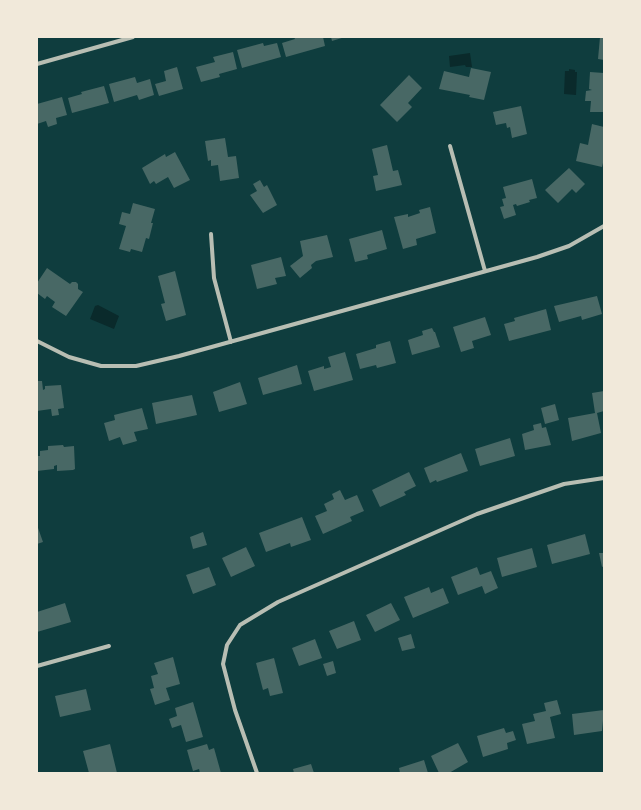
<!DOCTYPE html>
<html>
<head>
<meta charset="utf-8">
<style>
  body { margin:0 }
  #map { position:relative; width:641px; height:810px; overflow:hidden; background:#0f3d3e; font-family:"Varela Round",sans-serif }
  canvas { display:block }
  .frame { position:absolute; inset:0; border:38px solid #f1e9da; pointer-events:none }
</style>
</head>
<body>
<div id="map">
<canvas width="641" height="810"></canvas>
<div class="frame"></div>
</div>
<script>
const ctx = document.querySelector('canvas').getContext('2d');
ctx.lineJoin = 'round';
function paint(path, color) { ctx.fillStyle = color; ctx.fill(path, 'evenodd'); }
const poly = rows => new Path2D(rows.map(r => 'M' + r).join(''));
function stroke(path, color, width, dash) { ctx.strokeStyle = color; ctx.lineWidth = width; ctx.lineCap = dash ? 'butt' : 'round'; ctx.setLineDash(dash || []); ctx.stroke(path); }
paint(poly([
  [470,53,472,67,466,67,465,65,450,67,449,56],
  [569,69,575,70,575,72,577,72,576,95,564,94,565,71,569,71],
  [98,305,119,316,114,329,90,319,95,306]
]), '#0a2a2b');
paint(poly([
  [294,37,323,37,325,46,286,57,282,43,295,39],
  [331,37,345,37,332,41],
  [600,37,604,37,604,60,598,59],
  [263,43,264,46,277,43,281,57,242,68,237,50],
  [233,52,237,69,219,74,220,77,201,82,196,67,215,62,213,57],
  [177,67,183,89,159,96,155,84,166,81,164,71],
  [471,68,491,72,484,100,469,97,470,95,439,89,444,71,469,77],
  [590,72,604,73,604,112,590,112,591,101,585,101,586,91,592,90,589,89],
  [409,75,422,88,408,103,412,107,397,122,380,105],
  [135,77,137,83,150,79,154,95,139,100,137,95,114,102,109,84],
  [104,86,109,103,72,113,68,98,82,94,81,92],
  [62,97,67,115,56,118,57,124,48,127,46,121,37,124,37,104],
  [521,106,527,134,512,138,510,127,507,128,506,123,496,125,493,112],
  [592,124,604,127,604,159,602,167,576,161,580,143,588,145],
  [225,138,228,157,236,156,239,178,220,181,218,165,211,166,211,160,208,161,205,141],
  [387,145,393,171,398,170,402,185,376,191,373,176,378,175,372,149],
  [175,152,190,180,174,188,168,177,156,184,154,181,150,184,142,168,165,154,166,157],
  [569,168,585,184,576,193,572,189,558,203,545,190],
  [532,179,537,198,529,200,530,202,517,206,516,204,513,205,516,215,504,219,500,207,504,206,502,199,506,198,503,187],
  [260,180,264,187,267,185,277,205,263,213,250,195,257,191,253,184],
  [133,203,155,209,151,223,153,223,149,239,146,238,142,252,131,249,130,252,119,249,126,226,119,224,122,212,130,214],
  [430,207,436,233,416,239,417,245,403,249,394,217,408,214,408,217,420,213,419,210],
  [382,230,387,249,367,255,368,259,355,262,349,239],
  [327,235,333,257,316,261,311,265,312,268,300,278,290,266,303,256,300,241],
  [281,257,286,276,275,278,277,284,257,289,251,265],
  [47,268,70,284,72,282,76,282,78,284,78,289,83,292,66,316,52,307,55,302,47,296,45,299,37,293,37,283],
  [175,271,186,315,166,321,161,304,165,303,158,276],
  [597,296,602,314,582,320,581,316,559,322,554,306],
  [546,309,551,330,509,341,504,324,515,321,514,318],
  [485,317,491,335,472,341,474,348,461,352,453,327],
  [432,328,434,332,435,332,440,347,412,355,408,340,423,335,422,331],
  [390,341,396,363,377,368,376,365,360,369,356,354,376,348,376,345],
  [345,352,353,380,314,391,308,371,324,366,324,369,331,367,328,357],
  [297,365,302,384,263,395,258,378],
  [37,381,42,381,43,390,45,389,45,386,61,385,64,408,58,409,59,415,52,416,51,409,37,411],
  [240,382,247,404,219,412,213,392],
  [604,391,604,411,597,413,601,433,572,441,568,418,595,413,592,393],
  [192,395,197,415,156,424,152,403],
  [555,404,559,420,545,424,541,408],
  [142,408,148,429,134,432,137,441,123,445,120,437,109,441,104,423,115,420,114,415],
  [541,423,542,428,546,427,551,445,525,450,522,434,534,430,533,425],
  [510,438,515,456,480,466,475,449],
  [63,445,64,447,74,446,75,469,73,470,57,471,57,465,54,466,54,469,37,471,37,456,40,456,40,451,48,450,48,446],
  [461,453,468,471,437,482,436,480,430,483,424,468],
  [409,472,416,486,404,492,406,495,380,507,372,490],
  [340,490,345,500,357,495,364,511,350,517,352,521,323,534,315,516,327,511,324,504,334,499,332,494],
  [302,517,311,540,291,547,290,543,266,552,259,533],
  [37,525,43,542,37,544],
  [203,532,207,545,193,549,190,537],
  [585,534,590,554,552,564,547,545],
  [246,547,255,566,231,577,222,558],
  [532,548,537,567,502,577,497,558],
  [599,553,604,553,604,566,602,567],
  [209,567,216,585,193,594,186,575],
  [477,567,480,575,491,571,498,588,485,594,482,586,458,595,451,577],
  [429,587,431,593,443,588,449,603,413,618,404,597],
  [65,603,71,622,37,632,37,612],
  [391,603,400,620,375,632,366,615],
  [354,621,361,640,337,649,329,631],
  [411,634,415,648,402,651,398,638],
  [315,639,322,658,299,666,292,648],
  [173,657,180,684,166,688,170,700,155,705,150,689,154,688,151,676,158,674,154,663],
  [274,658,283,693,270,696,268,688,263,690,256,663],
  [333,661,336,673,327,676,323,664],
  [86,689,91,710,60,717,55,696],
  [557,700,561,714,550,717,555,738,527,744,522,724,535,721,533,714,546,711,544,703],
  [193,702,203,737,186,742,181,725,172,728,169,719,177,716,175,708],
  [604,710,602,731,574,735,572,714],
  [504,728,506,733,513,731,516,740,507,743,508,749,483,757,477,736],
  [458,743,468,762,449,773,439,773,431,756],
  [110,744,117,773,89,773,83,751],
  [207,744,209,750,214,748,221,773,200,773,199,769,193,771,187,750],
  [424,760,428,773,400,773,399,768],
  [311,764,314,773,294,773,293,769]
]), '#486865');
stroke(poly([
  [37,64,133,37],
  [450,146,485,271],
  [211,234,214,278,231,342],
  [37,341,69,357,101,366,136,366,179,356,537,257,569,246,604,226],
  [37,666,109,646],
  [257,773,235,710,223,664,227,645,240,625,278,602,477,514,564,484,604,478]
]), '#b8beb3', 4);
</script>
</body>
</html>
